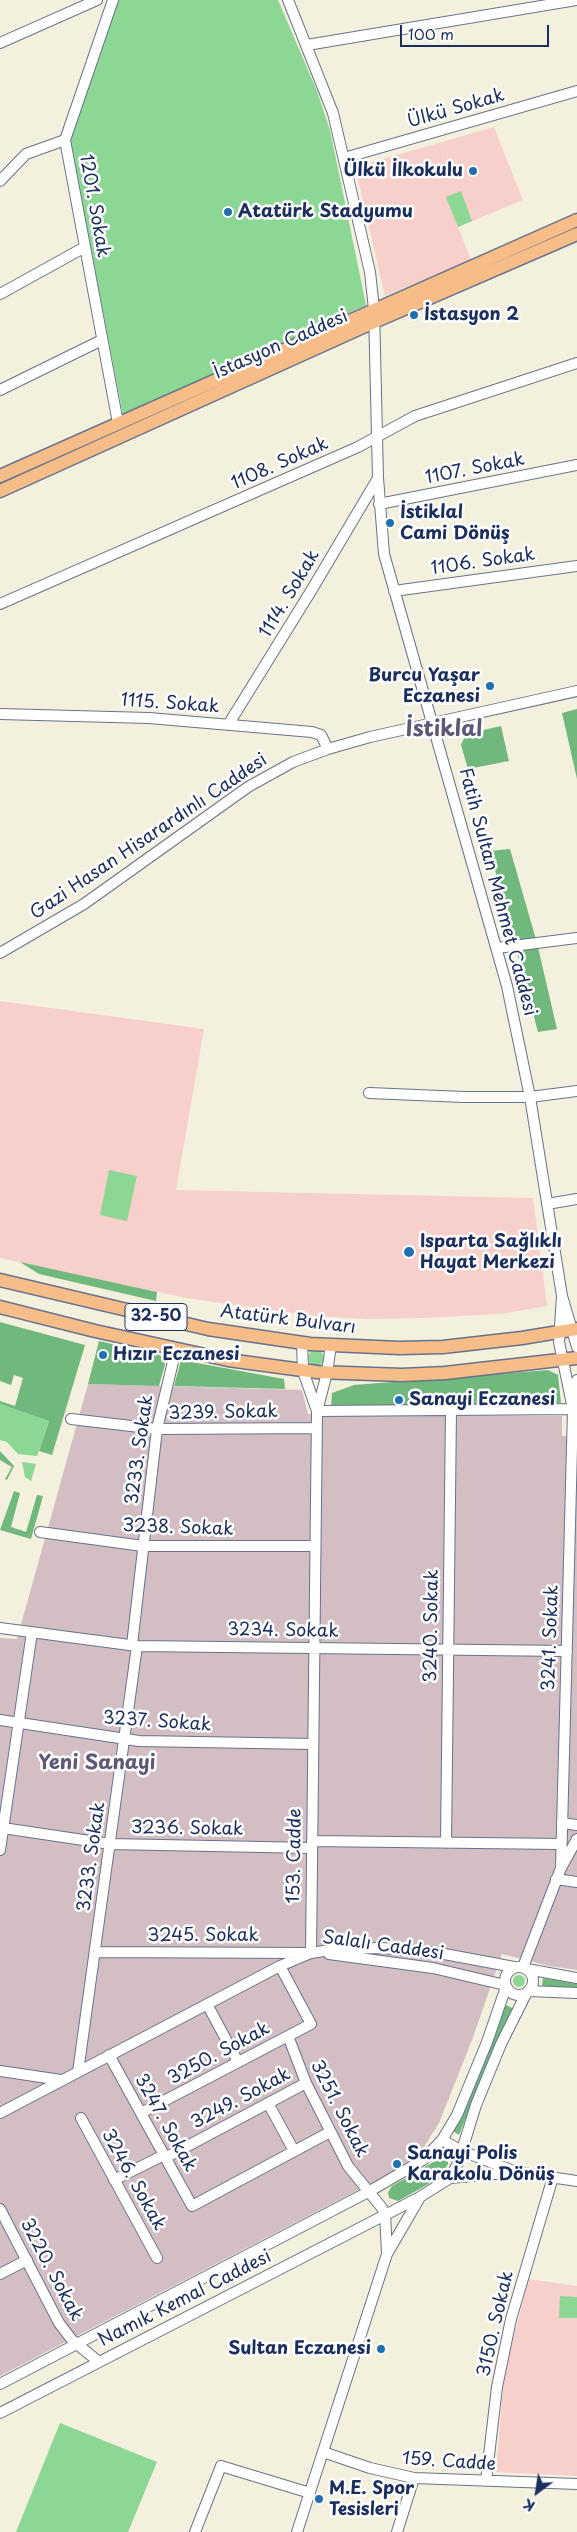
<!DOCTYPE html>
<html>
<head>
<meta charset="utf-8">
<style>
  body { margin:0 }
  #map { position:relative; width:577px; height:2532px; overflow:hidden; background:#f3f0de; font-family:"Playpen Sans",sans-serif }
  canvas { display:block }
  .north { position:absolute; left:512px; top:2467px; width:50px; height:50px; -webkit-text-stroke:4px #fff; paint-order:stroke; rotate:211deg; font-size:14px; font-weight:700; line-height:20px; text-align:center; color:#1b2f5e }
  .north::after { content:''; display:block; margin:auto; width:18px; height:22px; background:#1b2f5e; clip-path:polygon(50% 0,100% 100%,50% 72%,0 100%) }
  .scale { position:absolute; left:400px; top:25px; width:149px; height:22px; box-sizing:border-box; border:2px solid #1b2f5e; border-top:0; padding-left:6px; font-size:15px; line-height:18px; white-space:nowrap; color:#1b2f5e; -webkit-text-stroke:4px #fff; paint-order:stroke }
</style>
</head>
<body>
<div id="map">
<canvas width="577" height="2532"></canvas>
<div class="north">K</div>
<div class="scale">100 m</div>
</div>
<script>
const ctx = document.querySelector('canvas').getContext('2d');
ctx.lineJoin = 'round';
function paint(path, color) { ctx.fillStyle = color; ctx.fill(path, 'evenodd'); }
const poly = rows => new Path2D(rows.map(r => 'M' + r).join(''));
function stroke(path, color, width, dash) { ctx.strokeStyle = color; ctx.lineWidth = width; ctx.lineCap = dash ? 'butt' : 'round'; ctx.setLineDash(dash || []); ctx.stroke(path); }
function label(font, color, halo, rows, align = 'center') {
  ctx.font = font + ' "Playpen Sans",sans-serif'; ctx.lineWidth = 5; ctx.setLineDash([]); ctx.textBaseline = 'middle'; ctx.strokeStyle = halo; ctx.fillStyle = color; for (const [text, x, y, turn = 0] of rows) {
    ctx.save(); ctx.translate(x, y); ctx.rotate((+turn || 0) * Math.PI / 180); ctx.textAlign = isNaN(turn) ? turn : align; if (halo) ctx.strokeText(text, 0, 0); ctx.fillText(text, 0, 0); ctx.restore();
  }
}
paint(poly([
  [494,127,523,200,458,227,471,260,385,296,355,167],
  [0,1001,204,1029,176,1190,533,1198,547,1306,501,1314,425,1318,369,1319,315,1316,186,1298,0,1258],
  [529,2279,577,2286,577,2476,496,2472,503,2387,511,2347]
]), '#f7d0cc');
paint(poly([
  [88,1384,302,1390,308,1414,562,1416,562,1436,577,1436,577,1970,549,1966,502,1954,472,2040,439,2123,422,2150,407,2162,383,2177,0,2376,0,1638,17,1639]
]), '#d2bec3');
paint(poly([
  [117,0,278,0,317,91,330,130,366,305,123,415,70,140],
  [461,191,472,221,458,227,446,197],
  [109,1170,137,1176,127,1221,100,1215],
  '308 1358a8 8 0 1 1 16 0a8 8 0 1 1-16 0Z',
  [0,1404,49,1421,37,1456,18,1454,7,1442,0,1440],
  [22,1462,36,1464,31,1481,25,1477],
  '513 1981a6 6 0 1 1 12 0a6 6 0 1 1-12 0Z',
  [560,2296,577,2297,577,2318,559,2318],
  [60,2423,157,2462,128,2532,16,2532]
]), '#8cd793');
paint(poly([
  [577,709,577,779,562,713],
  [501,726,509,761,468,769,461,745,466,734],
  [510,849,537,943,557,1029,538,1032,490,851],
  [20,1262,157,1292,156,1301,39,1274],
  [0,1322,85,1345,52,1455,39,1451,49,1421,0,1404,0,1401,15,1406,23,1378,14,1375,11,1385,0,1381],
  [99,1341,167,1357,159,1386,88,1384],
  [181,1360,284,1379,285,1389,174,1386],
  [548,1370,558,1375,561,1403,331,1407,332,1393,354,1385],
  [0,1451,14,1466,7,1480,5,1479,12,1467,0,1460],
  [14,1491,20,1493,11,1527,26,1532,37,1495,43,1496,31,1539,0,1530],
  [543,1978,577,1984,577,1989,542,1986],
  [504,2004,514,2009,499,2036,459,2135,453,2131,462,2114,495,2036],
  [442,2157,448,2160,448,2164,439,2178,398,2201,389,2198,388,2192,392,2186]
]), '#71b87d');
const minor = poly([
  [113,0,65,140,118,423],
  [288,0,333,113,370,272,374,309,378,478,384,554,507,986,530,1097,562,1296],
  [0,43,97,0],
  [307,45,577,0],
  [344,158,577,91],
  [0,181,26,154,65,140],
  [0,294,85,247],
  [0,390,102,340],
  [379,504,577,465],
  [394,591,577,566],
  [0,604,358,447,415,416,577,363],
  [0,714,149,718,312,732,321,735,328,749],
  [228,725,311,591,378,478],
  [497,948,577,938],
  [0,953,84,904,248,787,293,762,328,749,370,737,577,691],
  [369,1093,464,1097,530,1097,577,1091],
  [547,1204,577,1199],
  [302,1343,303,1371,317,1411,327,1373,331,1345],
  [577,1347,562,1296,559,1342,573,1409,577,1380],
  [71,1419,157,1429,317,1428],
  [40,1532,143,1546,315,1546],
  [0,1628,137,1646,567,1651],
  [132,1645,157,1429,176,1349],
  [0,1720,139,1741,313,1744],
  [562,1823,577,1825],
  [3,1828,110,1844,312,1848],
  [312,1841,561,1844],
  [446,1843,451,1410],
  [0,1850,32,1632],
  [556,1879,577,1882],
  [95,1952,307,1953],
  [311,1953,317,1411,573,1409,561,1868],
  [329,1954,433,1968,505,1985],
  '505 1981a14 14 0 1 1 28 0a14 14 0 1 1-28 0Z',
  [523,1967,561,1868,577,1839],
  [527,1969,577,1978],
  [529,1991,577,1993],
  [207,2004,238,2062],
  [288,2036,306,2083,348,2166,382,2208,385,2214,387,2253],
  [109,2055,192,2206,330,2132],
  [0,2071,61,2080],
  [78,2072,137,1646],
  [268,2103,294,2151],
  [0,2113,280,1966,311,1953,336,1949,382,1948,439,1953,514,1967],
  [141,2113,311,2024,280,1966],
  [81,2118,157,2258],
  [442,2140,462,2151,516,2172,450,2178],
  [165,2158,306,2083],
  [516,2172,577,2181],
  [114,2180,164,2155],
  [0,2209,59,2323,72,2340,99,2362],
  [0,2274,27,2260],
  [0,2384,370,2191,423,2160,442,2140,457,2115,487,2042,506,1987],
  [0,2413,420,2197,450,2178,458,2163,476,2105,501,2044,527,1992],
  [323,2452,370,2468,414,2478,577,2484],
  [486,2481,497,2387,511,2319,553,2177],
  [195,2532,221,2466,310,2493],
  [297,2532,387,2254,419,2199],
  [397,2532,414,2478]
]);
const major = poly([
  [0,476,577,220],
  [0,491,374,322,577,234],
  [0,1280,208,1329,310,1344,399,1348,443,1347,522,1338,577,1329],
  [0,1307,95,1331,228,1360,317,1372,402,1375,445,1373,577,1358]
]);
stroke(minor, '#67738b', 12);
stroke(major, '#67738b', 15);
stroke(minor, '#fff', 10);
stroke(major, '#f7bd88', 12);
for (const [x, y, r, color] of [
  [473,171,5,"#1f6fb2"],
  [228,212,5,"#1f6fb2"],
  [414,315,5,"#1f6fb2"],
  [390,523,5,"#1f6fb2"],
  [490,686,5,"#1f6fb2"],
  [409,1252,6,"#1f6fb2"],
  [103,1355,5,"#1f6fb2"],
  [399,1400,5,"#1f6fb2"],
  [397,2164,5,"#1f6fb2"],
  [381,2349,5,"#1f6fb2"],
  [319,2499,5,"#1f6fb2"]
]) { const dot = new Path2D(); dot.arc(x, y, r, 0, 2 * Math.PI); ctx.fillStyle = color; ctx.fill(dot); stroke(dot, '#fff', 2); }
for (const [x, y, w] of [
  [156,1317,62]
]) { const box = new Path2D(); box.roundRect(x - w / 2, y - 13.5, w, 27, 4); ctx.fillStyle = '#fff'; ctx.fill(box); stroke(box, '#1b2f5e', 1); }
label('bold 16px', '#1b2f5e', null, [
  ["32-50",156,1317]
]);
label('18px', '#1b2f5e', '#fff', [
  ["Ülkü Sokak",456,109,-16],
  ["1201. Sokak",94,206,80],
  ["İstasyon Caddesi",281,345,-24],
  ["1108. Sokak",280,464,-24],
  ["1107. Sokak",475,469,-11],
  ["1106. Sokak",483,562,-8],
  ["1114. Sokak",290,594,-59],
  ["1115. Sokak",170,704,4],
  ["Gazi Hasan Hisarardınlı Caddesi",149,837,-34],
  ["Fatih Sultan Mehmet Caddesi",497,892,75],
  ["Atatürk Bulvarı",288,1320,7],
  ["3239. Sokak",223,1413,-1],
  ["3233. Sokak",140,1450,-82],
  ["3238. Sokak",178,1528,2],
  ["3240. Sokak",432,1626,-89],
  ["3234. Sokak",283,1631,1],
  ["3241. Sokak",551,1638,-88],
  ["3237. Sokak",157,1722,4],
  ["3236. Sokak",187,1829,1],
  ["153. Cadde",295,1856,-89],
  ["3233. Sokak",92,1857,-82],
  ["3245. Sokak",203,1936],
  ["Salalı Caddesi",383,1946,8],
  ["3250. Sokak",219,2054,-28],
  ["3249. Sokak",241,2099,-28],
  ["3251. Sokak",339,2109,63],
  ["3247. Sokak",165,2123,61],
  ["3246. Sokak",133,2180,61],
  ["3220. Sokak",51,2270,62],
  ["Namık Kemal Caddesi",185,2299,-27],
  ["3150. Sokak",496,2324,-77],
  ["159. Cadde",449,2462,4]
]);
label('bold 18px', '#1b2f5e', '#fff', [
  ["Ülkü İlkokulu",463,171,"right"],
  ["Atatürk Stadyumu",238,212],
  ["İstasyon 2",424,315],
  ["İstiklal",400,513],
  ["Cami Dönüş",400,534],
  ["Burcu Yaşar",480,676,"right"],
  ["Eczanesi",480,697,"right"],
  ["Isparta Sağlıklı",420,1242],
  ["Hayat Merkezi",420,1263],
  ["Hızır Eczanesi",113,1355],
  ["Sanayi Eczanesi",409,1400],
  ["Sanayi Polis",407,2154],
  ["Karakolu Dönüş",407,2175],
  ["Sultan Eczanesi",371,2349,"right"],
  ["M.E. Spor",329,2489],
  ["Tesisleri",329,2510]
], 'left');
label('bold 20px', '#5e5775', '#fff', [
  ["Yeni Sanayi",97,1763]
]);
label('bold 22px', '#5e5775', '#fff', [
  ["İstiklal",444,730]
]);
</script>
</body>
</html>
